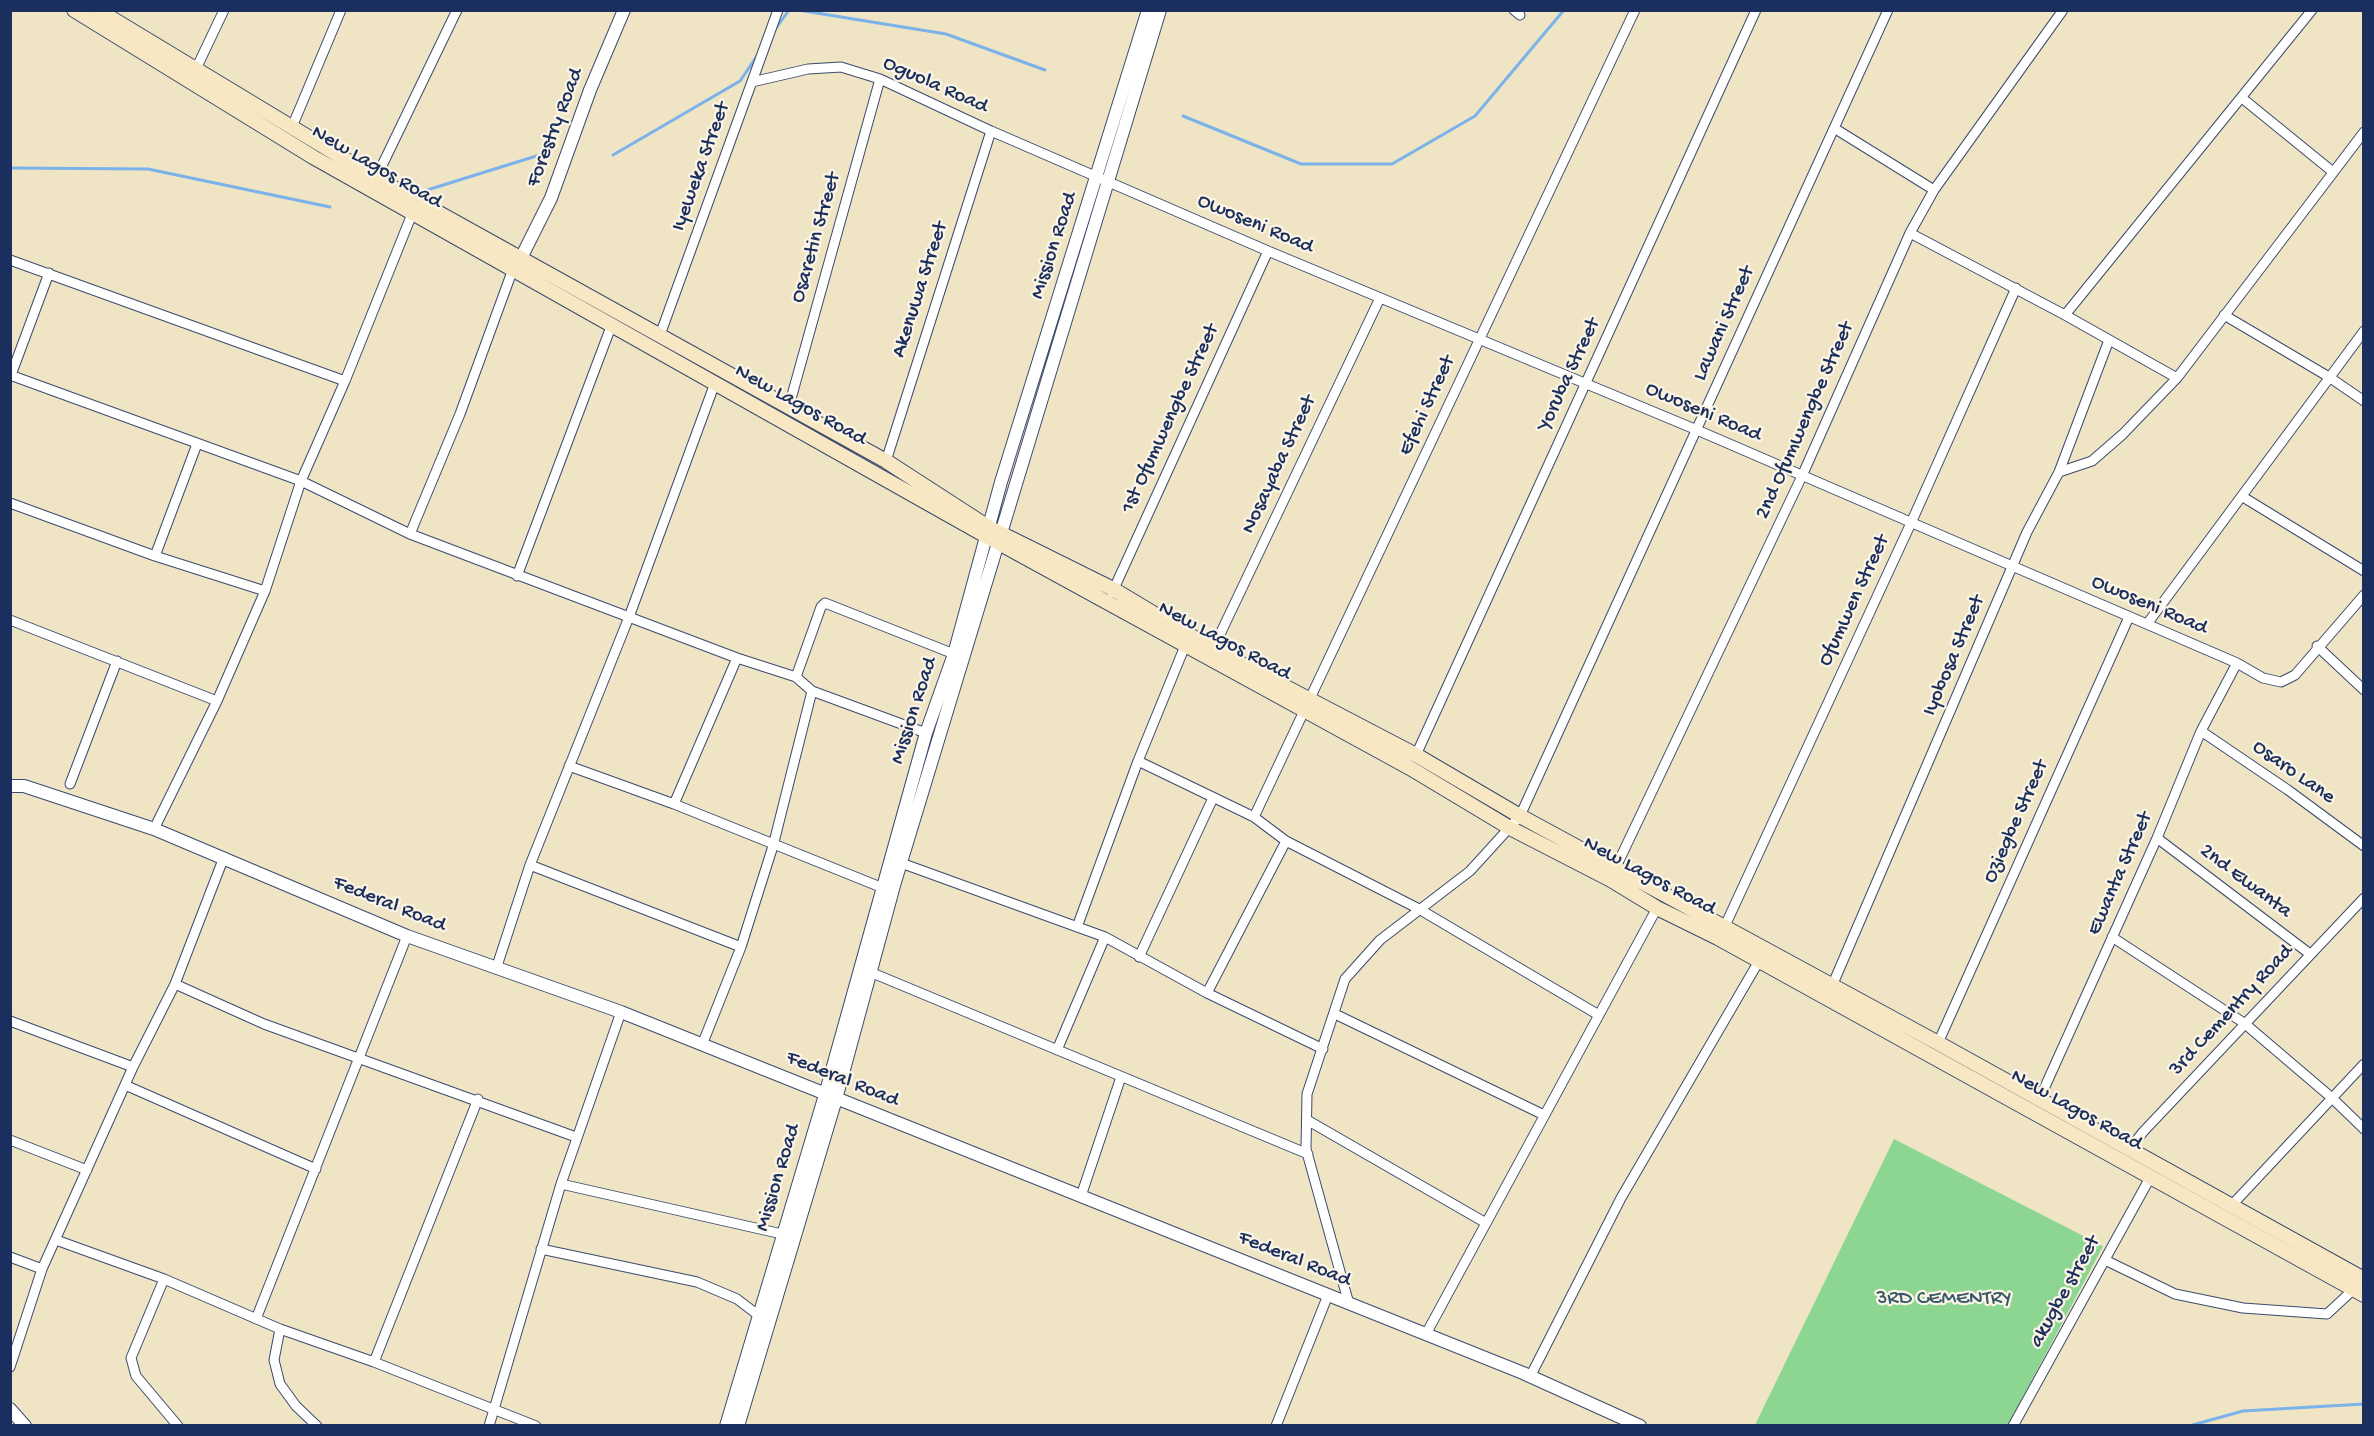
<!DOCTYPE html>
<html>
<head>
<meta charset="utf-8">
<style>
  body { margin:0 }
  #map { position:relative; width:2374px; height:1436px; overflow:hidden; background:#efe5c5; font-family:"Gochi Hand",sans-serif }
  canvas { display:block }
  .frame { position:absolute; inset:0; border:12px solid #1b2f5e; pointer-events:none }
</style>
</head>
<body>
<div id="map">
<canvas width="2374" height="1436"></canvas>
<div class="frame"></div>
</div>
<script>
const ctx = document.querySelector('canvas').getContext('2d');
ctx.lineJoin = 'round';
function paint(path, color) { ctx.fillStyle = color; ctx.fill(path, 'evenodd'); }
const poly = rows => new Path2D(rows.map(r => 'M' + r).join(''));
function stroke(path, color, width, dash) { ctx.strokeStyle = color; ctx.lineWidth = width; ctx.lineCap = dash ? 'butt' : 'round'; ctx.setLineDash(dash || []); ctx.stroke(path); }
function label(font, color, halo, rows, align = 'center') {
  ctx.font = font + ' "Gochi Hand",sans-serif'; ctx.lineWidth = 4.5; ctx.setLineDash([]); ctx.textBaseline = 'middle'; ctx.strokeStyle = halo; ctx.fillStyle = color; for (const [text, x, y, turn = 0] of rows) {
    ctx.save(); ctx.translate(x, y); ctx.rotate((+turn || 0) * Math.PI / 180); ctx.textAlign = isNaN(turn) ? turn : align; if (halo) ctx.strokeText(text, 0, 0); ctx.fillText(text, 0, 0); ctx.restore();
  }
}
paint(poly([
  [1894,1139,2103,1246,2008,1425,1755,1425]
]), '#8cd692');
stroke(poly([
  [798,10,946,34,1045,70],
  [774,31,789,10],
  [1183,116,1301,164,1392,164,1475,116,1564,10],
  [613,155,740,81,757,56],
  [10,168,148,169,330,207],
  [424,191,546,153],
  [2189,1426,2243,1411,2364,1404]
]), '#7bb2ea', 3);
const minor = poly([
  [1514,10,1520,15],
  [195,71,224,10],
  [752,82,808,69,841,67,880,79,991,131,1268,251,1697,430,2237,663,2263,678,2281,682,2295,675,2364,595],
  [2242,98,2333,172],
  [292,127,341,10],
  [1834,128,1934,190],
  [376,178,457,10],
  [1910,233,2065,315,2177,378],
  [10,260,345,381],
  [2065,315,2312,10],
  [2224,315,2329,377,2364,401],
  [660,335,778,10],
  [10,375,301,481,410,534,737,658,796,677,812,691,926,733],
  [11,375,49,273],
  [789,406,880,79],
  [886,461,991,131],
  [2059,472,2092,461,2123,434,2177,378,2364,132],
  [2243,497,2364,571],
  [10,503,155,556,265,591],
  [410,534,460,414,513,269],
  [155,556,197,444],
  [517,576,612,324],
  [1112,593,1268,251],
  [10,620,217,701],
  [2147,624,2364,331],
  [2317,646,2364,690],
  [1213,649,1380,298],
  [796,677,821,607,825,603,954,654],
  [2201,731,2288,790,2364,846],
  [1416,755,1756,10],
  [1138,761,1254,817,1286,841,1419,909,1597,1014],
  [569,766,674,804,883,888],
  [70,784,117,661],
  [674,804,737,658],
  [1254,817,1635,10],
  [154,829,217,701,265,591,301,481,345,381,414,209],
  [2157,838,2310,954],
  [901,863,1105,937,1207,993,1323,1049],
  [530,865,741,947],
  [1616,867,1802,476,1910,233,1934,190,2063,10],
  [1077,927,1138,761,1187,641],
  [1724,928,1911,523,2016,288],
  [2112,937,2244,1023,2332,1098,2364,1129],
  [1139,957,1213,798],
  [497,966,530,865,629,617,715,383],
  [870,972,1308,1154],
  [175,984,264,1024,576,1137],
  [1832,986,2027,532,2059,472,2109,340],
  [1207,993,1286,841],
  [1335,1014,1544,1115],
  [10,1021,133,1067],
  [1938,1043,2129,617],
  [702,1045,741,947,773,846,812,691],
  [1057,1050,1105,937],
  [125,1085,316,1169],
  [2039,1100,2157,838,2201,731,2237,663],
  [1307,1120,1486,1223],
  [10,1140,87,1170],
  [2129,1150,2143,1132,2364,898],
  [561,1184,782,1234],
  [1081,1196,1121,1077],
  [2231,1206,2364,1064],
  [56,1240,164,1279,280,1329,374,1362,536,1426],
  [541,1249,697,1282,737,1299,758,1315],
  [10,1257,42,1269],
  [2105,1260,2175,1294,2243,1308,2327,1314,2354,1289],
  [164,1279,131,1358,136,1376,178,1426],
  [1349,1304,1306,1149,1307,1094,1345,979,1380,940,1470,871,1520,816,1888,10],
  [256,1319,407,936],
  [280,1329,274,1360,280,1384,296,1406,317,1426],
  [1426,1334,1657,908],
  [374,1362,478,1099],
  [10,1367,42,1269,133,1067,175,984,224,857],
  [1530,1377,1621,1198,1759,961],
  [489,1426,561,1184,621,1012],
  [1276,1426,1328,1295],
  [2013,1426,2151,1176]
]);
const tertiary = poly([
  [521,258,551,198,590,90,624,10],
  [10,786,24,786,154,829,407,936,621,1012,1523,1373,1640,1426],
  [10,1409,25,1426],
  [726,1426,825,1095,926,733,954,654,1001,482,1148,10],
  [738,1426,836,1099,895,882,1160,10]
]);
const secondary = poly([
  [74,10,313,157,986,536,1410,768,1510,828,1611,880,1657,908,1718,938,2364,1295],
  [98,10,376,178,886,461,988,527,1113,589,1213,649,1416,755,1520,816,1938,1043,2364,1279]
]);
stroke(minor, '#3b4a6d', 11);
stroke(tertiary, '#3b4a6d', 14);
stroke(secondary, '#3b4a6d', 16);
stroke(minor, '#fff', 9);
stroke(tertiary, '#fff', 12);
stroke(secondary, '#f7e8c3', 14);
label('21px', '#1b2f5e', '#fcf5e5', [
  ["Oguola Road",935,86,24],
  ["Forestry Road",556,128,-69],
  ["Iyeweka Street",702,167,-70],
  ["New Lagos Road",376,168,30],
  ["Owoseni Road",1255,225,23],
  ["Osaretin Street",817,238,-74],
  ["Mission Road",1055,246,-72],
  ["Akenuwa Street",921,290,-72],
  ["Lawani Street",1725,324,-66],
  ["Yoruba Street",1570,375,-65],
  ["New Lagos Road",800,406,29],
  ["Efehi Street",1428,406,-65],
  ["Owoseni Road",1703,413,23],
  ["1st Ofumwengbe Street",1171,419,-65],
  ["2nd Ofumwengbe Street",1806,421,-66],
  ["Nosayaba Street",1280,465,-65],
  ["Ofumwen Street",1855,601,-65],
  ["Owoseni Road",2149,606,23],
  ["New Lagos Road",1224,642,28],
  ["Iyobosa Street",1955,656,-67],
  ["Mission Road",915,711,-72],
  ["Osaro Lane",2293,773,35],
  ["Oziegbe Street",2017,822,-66],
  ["Ewanta Street",2121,874,-66],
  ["New Lagos Road",1649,877,28],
  ["2nd Ewanta",2245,882,37],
  ["Federal Road",389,905,22],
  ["3rd Cementry Road",2232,1011,-47],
  ["Federal Road",842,1080,22],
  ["New Lagos Road",2076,1111,29],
  ["Mission Road",779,1178,-73],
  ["Federal Road",1294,1260,22],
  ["akugbe street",2066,1292,-61]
]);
label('21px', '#37596b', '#fcf5e5', [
  ["3RD CEMENTRY",1944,1300]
]);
</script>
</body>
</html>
